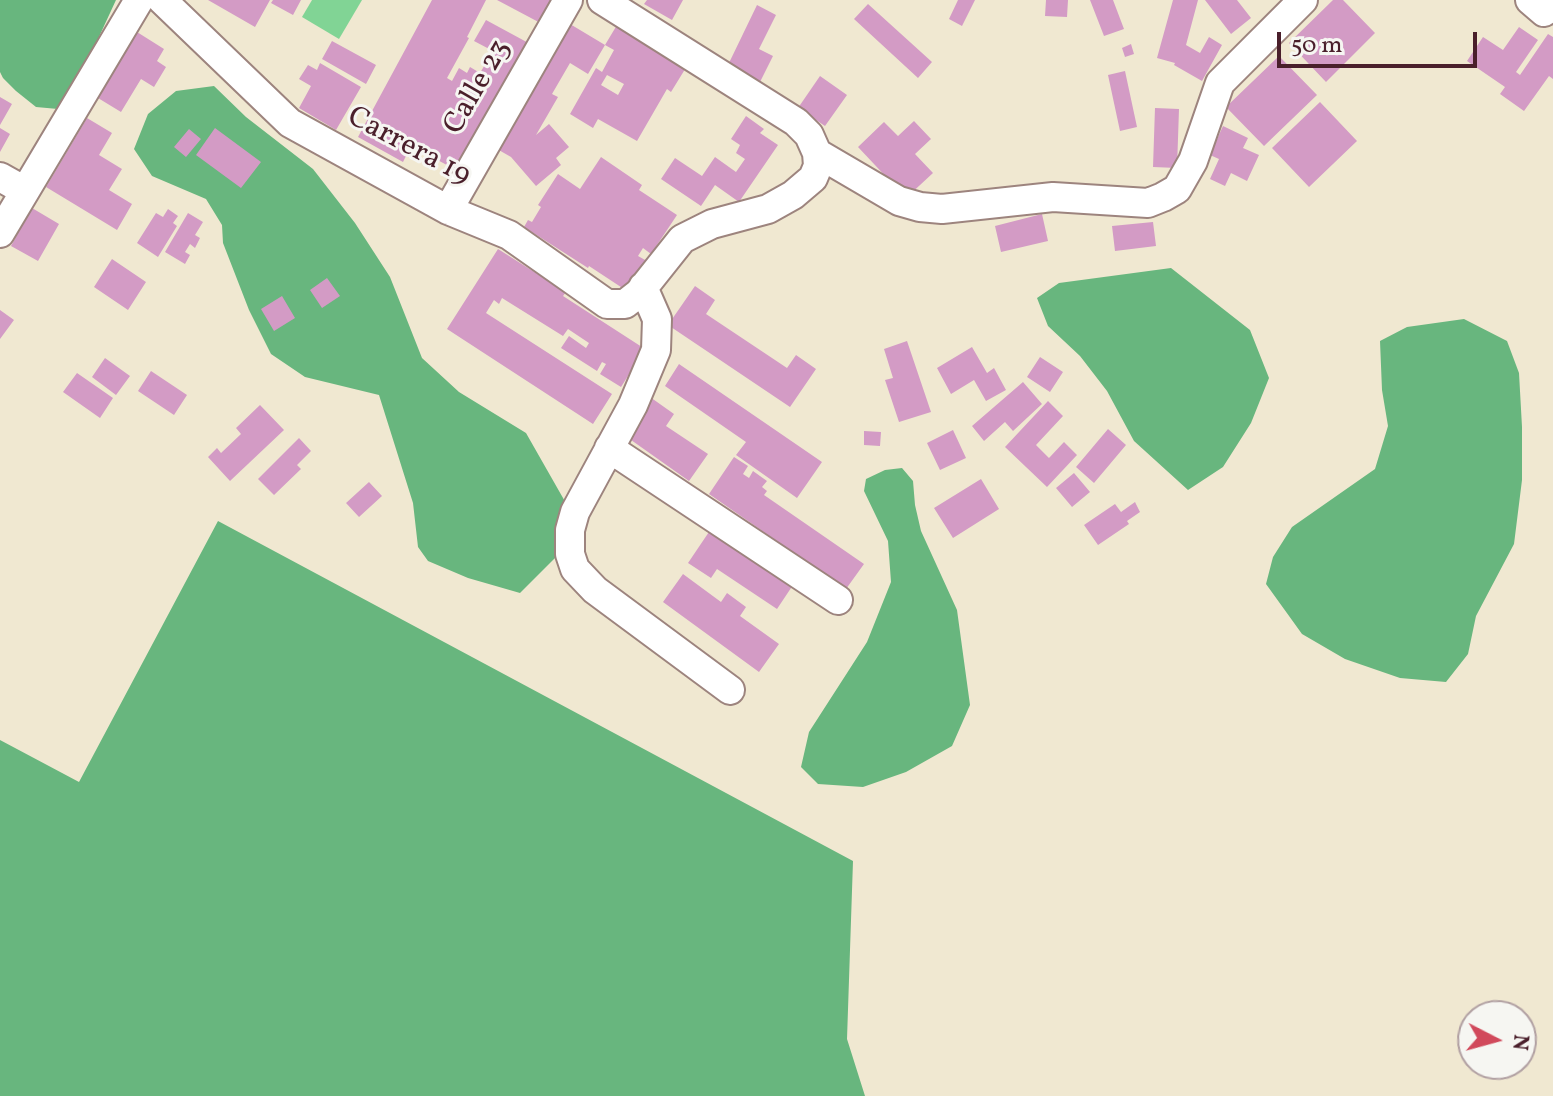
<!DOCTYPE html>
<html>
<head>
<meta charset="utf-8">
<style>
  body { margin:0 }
  #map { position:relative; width:1553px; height:1096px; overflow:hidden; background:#f0e8d1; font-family:Vollkorn,serif }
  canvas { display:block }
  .north { position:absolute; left:1457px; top:1000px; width:80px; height:80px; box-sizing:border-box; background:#f6f6f2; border:2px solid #b1a0a2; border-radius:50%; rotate:96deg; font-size:22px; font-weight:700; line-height:32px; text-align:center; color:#4a1f2b }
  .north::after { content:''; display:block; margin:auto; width:28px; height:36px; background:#d1495b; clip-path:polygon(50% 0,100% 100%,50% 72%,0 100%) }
  .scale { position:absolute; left:1277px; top:32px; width:200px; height:36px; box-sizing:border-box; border:4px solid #4a1f2b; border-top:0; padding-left:10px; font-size:24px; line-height:28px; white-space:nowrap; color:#4a1f2b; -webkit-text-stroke:6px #f6f6f2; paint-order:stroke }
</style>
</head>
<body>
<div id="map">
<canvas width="1553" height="1096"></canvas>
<div class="north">N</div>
<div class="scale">50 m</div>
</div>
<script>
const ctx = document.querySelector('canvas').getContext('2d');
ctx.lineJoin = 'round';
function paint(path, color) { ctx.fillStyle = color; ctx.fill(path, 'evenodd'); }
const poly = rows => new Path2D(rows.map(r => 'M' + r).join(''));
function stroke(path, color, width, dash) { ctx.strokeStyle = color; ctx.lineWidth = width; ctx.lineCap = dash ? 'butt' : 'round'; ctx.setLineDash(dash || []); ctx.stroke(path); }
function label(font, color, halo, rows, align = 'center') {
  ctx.font = font + ' Vollkorn,serif'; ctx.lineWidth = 6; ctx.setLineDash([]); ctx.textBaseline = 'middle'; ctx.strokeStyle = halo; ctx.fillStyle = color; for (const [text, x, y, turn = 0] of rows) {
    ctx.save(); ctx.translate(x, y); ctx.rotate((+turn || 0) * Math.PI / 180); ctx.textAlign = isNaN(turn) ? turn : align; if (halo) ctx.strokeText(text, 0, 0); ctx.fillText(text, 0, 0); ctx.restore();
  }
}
paint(poly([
  [312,0,362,0,339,39,302,17]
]), '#81d495');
paint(poly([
  [0,0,116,0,92,52,58,109,36,107,16,91,3,78,0,72],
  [214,86,246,117,313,169,355,223,390,277,422,358,459,392,526,433,567,505,557,556,520,593,468,578,428,561,418,547,413,503,379,395,305,377,271,354,249,310,223,243,222,225,206,199,152,176,134,149,148,114,176,91],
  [1171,268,1250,330,1269,378,1251,423,1223,467,1188,490,1134,441,1107,391,1080,356,1048,326,1037,298,1059,283],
  [1464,319,1507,341,1519,373,1522,427,1522,480,1514,544,1476,616,1468,654,1446,682,1400,678,1345,659,1302,634,1266,584,1273,557,1292,527,1375,469,1388,426,1382,390,1380,341,1407,327],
  [902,468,913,481,915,505,921,531,957,610,970,705,952,746,906,772,863,787,818,784,801,767,809,732,867,642,891,582,888,541,864,491,866,479,885,470],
  [218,521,853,861,847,1039,865,1096,0,1096,0,740,79,782]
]), '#68b67e');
paint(poly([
  [208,0,270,0,255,27],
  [273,0,301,0,293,15,271,3],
  [432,0,486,0,467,37,469,38,447,78,452,81,459,68,467,73,470,67,480,73,493,51,474,41,486,20,534,46,462,173,411,146,403,162,358,137],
  [497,0,560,0,546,26],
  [647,0,683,0,672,20,644,4],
  [958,0,975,0,962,26,949,19],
  [1046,0,1068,0,1067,17,1045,16],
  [1090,0,1113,0,1124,29,1104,36],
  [1173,0,1198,0,1186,45,1200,53,1209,37,1222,45,1202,81,1174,65,1175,63,1157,58],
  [1205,0,1237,0,1251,18,1231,34],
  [1333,0,1343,0,1375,33,1326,82,1289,43],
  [868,4,932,62,918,78,854,19],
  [757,5,776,15,759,49,773,56,760,82,728,65],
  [570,24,605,45,588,74,570,63,552,94,558,97,536,135,549,124,569,147,556,158,561,165,536,186,511,157,497,149],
  [617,25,687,66,671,92,667,89,637,141,598,119,593,128,570,114,596,68,602,72,614,50,605,45],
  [607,75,624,84,618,95,601,85],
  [1519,27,1538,40,1516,72,1520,75,1548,34,1553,37,1553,79,1549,76,1524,111,1500,94,1505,87,1467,61,1483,37,1503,50],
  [137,32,164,49,157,61,166,67,154,87,141,79,121,112,98,98],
  [332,41,376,65,366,84,322,59],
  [1131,44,1134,54,1125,57,1122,48],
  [1279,56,1317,95,1264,146,1226,107],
  [320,63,361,87,336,130,299,108,311,86,299,79,308,65,317,70],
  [1125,71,1137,127,1120,131,1108,75],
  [820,76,847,95,825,126,798,108],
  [0,97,12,104,0,125],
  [1320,102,1357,141,1309,187,1272,148],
  [1155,108,1179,109,1177,168,1153,167],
  [746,116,764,129,760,133,778,145,739,202,715,185,701,206,661,179,675,158,702,176,715,157,736,172,745,159,736,153,740,145,731,139],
  [87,118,112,133,99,155,122,169,109,190,132,204,117,230,46,187],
  [914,121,931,139,915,154,933,173,906,198,858,147,884,122,898,136],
  [1223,126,1248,138,1243,148,1259,155,1247,181,1231,173,1225,186,1210,179,1219,159,1210,155],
  [0,128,10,134,0,152],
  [215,128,261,162,241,188,196,155],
  [189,129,201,139,186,157,174,147],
  [601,157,642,185,639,190,677,215,651,254,643,248,638,256,647,261,627,291,589,266,588,268,524,227,528,220,532,222,541,207,538,205,558,174,580,189],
  [32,208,59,224,38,261,11,246],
  [168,209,178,216,173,223,177,226,158,257,137,243,156,213,163,217],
  [188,213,203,222,195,235,200,238,195,248,190,244,185,252,190,255,185,264,165,252],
  [1042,214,1048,241,1001,252,995,226],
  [1153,222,1156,246,1115,251,1112,226],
  [498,249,566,292,563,296,645,349,621,387,600,374,606,364,602,362,597,371,561,348,569,336,586,348,589,343,568,329,563,336,502,298,499,304,494,300,486,313,612,394,593,424,447,329],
  [112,259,146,282,128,310,94,287],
  [327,278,340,296,322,308,310,290],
  [695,286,715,300,706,314,787,368,796,355,816,369,790,407,668,325],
  [282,296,295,318,274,331,261,309],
  [0,310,14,320,0,339],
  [907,341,931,412,899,422,885,380,893,378,884,349],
  [972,347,987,373,994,368,1006,390,986,401,974,380,951,394,937,368],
  [1040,357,1063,372,1050,392,1027,377],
  [105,358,130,376,116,395,92,377],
  [679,364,822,462,797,498,736,455,746,442,665,386],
  [151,371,187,395,174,415,138,391],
  [77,373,113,398,100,418,63,392],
  [1023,382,1042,404,1013,431,1005,422,984,441,972,426],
  [650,397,674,414,666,426,708,454,689,481,624,435],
  [1048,401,1063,416,1036,445,1049,458,1064,442,1077,455,1047,487,1005,447],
  [260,405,284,430,230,481,208,457,217,448,221,453,241,434,236,428],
  [1108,429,1126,445,1094,483,1076,467],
  [953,430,966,458,940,470,927,443],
  [864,431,881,432,880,446,864,445],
  [299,438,311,451,297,465,301,469,274,495,258,479],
  [734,457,748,466,743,474,749,478,753,471,767,481,762,487,767,491,764,495,864,564,846,589,709,494],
  [1074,473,1090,492,1072,507,1056,488],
  [981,479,999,509,953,538,934,508],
  [369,482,382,496,359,517,346,503],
  [1135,502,1140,512,1127,521,1129,524,1098,545,1084,525,1115,504,1121,512],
  [713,526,795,582,777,609,717,569,711,578,688,563],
  [683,574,721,602,727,593,746,607,740,616,779,644,759,672,663,602]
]), '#d39bc5');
const street = poly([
  [162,0,290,123,448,210,509,235,607,304,625,304,639,293,682,239,712,224,768,209,793,195,813,178,818,166,817,153,809,135,796,122,602,0],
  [1530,0,1544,12,1553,0],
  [817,153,899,201,920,207,942,209,1053,197,1148,203,1163,197,1177,189,1193,161,1220,83,1303,0],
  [0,177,25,191],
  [448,210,568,0],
  [0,233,139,0],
  [643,287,657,319,656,350,633,405,575,512,570,530,570,554,575,569,595,590,730,690],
  [609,448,838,600]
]);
stroke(street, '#9d847e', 32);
stroke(street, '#fff', 28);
label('30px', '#4a1f2b', '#f6f6f2', [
  ["Calle 23",479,88,-60],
  ["Carrera 19",408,148,28]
]);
</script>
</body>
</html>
